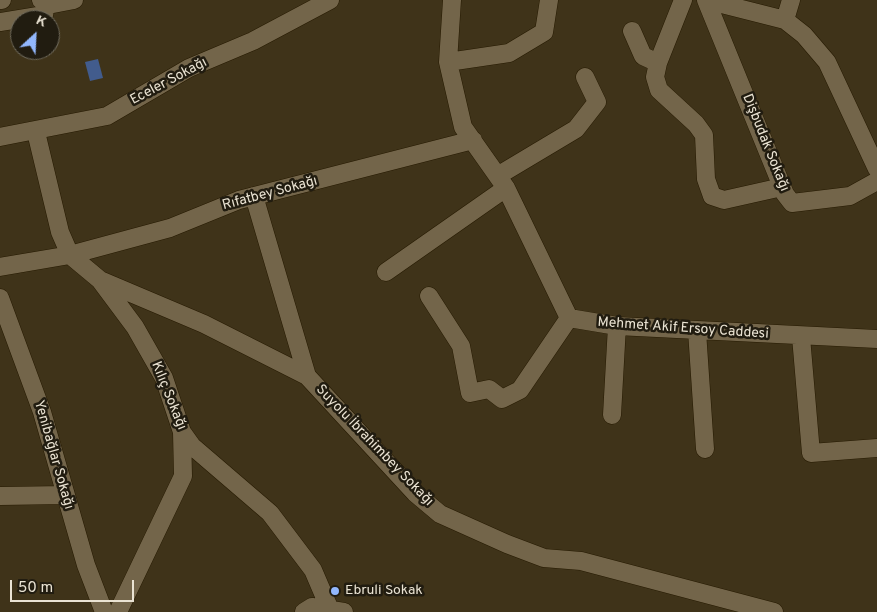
<!DOCTYPE html>
<html>
<head>
<meta charset="utf-8">
<style>
  body { margin:0 }
  #map { position:relative; width:877px; height:612px; overflow:hidden; background:#3f3319; font-family:Overpass,sans-serif }
  canvas { display:block }
  .north { position:absolute; left:10px; top:10px; width:50px; height:50px; box-sizing:border-box; background:#211c10; border:1px solid #716c5e; border-radius:50%; rotate:25deg; font-size:14px; font-weight:700; line-height:20px; text-align:center; color:#eae3d3 }
  .north::after { content:''; display:block; margin:auto; width:18px; height:22px; background:#92b7fd; clip-path:polygon(50% 0,100% 100%,50% 72%,0 100%) }
  .scale { position:absolute; left:10px; top:580px; width:124px; height:22px; box-sizing:border-box; border:2px solid #eae3d3; border-top:0; padding-left:6px; font-size:15px; line-height:18px; white-space:nowrap; color:#eae3d3; -webkit-text-stroke:4px #211c10; paint-order:stroke }
</style>
</head>
<body>
<div id="map">
<canvas width="877" height="612"></canvas>
<div class="north">K</div>
<div class="scale">50 m</div>
</div>
<script>
const ctx = document.querySelector('canvas').getContext('2d');
ctx.lineJoin = 'round';
function paint(path, color) { ctx.fillStyle = color; ctx.fill(path, 'evenodd'); }
const poly = rows => new Path2D(rows.map(r => 'M' + r).join(''));
function stroke(path, color, width, dash) { ctx.strokeStyle = color; ctx.lineWidth = width; ctx.lineCap = dash ? 'butt' : 'round'; ctx.setLineDash(dash || []); ctx.stroke(path); }
function label(font, color, halo, rows, align = 'center') {
  ctx.font = font + ' Overpass,sans-serif'; ctx.lineWidth = 5; ctx.setLineDash([]); ctx.textBaseline = 'middle'; ctx.strokeStyle = halo; ctx.fillStyle = color; for (const [text, x, y, turn = 0] of rows) {
    ctx.save(); ctx.translate(x, y); ctx.rotate((+turn || 0) * Math.PI / 180); ctx.textAlign = isNaN(turn) ? turn : align; if (halo) ctx.strokeText(text, 0, 0); ctx.fillText(text, 0, 0); ctx.restore();
  }
}
paint(poly([
  [98,59,103,78,90,81,85,62]
]), '#425c8d');
const minor = poly([
  [0,0,2,0],
  [41,0,48,5,74,0],
  [452,0,448,62,463,127,506,188,569,318,617,326,877,339],
  [683,0,658,63,655,77,659,90,696,124,704,135,706,179,712,196,724,200,782,187],
  [706,0,785,194,792,203,850,196,877,181],
  [706,0,785,20,804,35,827,62,877,169],
  [785,20,791,0],
  [0,22,44,15,47,0],
  [632,31,643,56,658,63],
  [448,62,509,53,544,32,549,0],
  [36,132,60,232,70,255,100,280,135,327,164,378,182,432,192,446,270,513,313,570,331,612],
  [0,137,107,116,189,68,253,41,330,0],
  [499,175,576,129,597,102,585,77],
  [254,196,307,376],
  [0,267,70,255,170,228,239,200,473,140],
  [386,272,506,188],
  [100,280,204,324,307,376,415,493,440,514,507,544,544,558,581,561,774,612],
  [429,296,461,346,470,393,489,389,502,399,520,390,569,318],
  [0,298,42,412,86,565,104,612],
  [697,331,705,449],
  [801,337,811,453,877,448],
  [612,415,617,326],
  [0,496,65,495],
  [118,612,183,476,182,432],
  [304,612,312,607,344,612]
]);
stroke(minor, '#261a01', 19);
stroke(minor, '#73654a', 18);
for (const [x, y, r, color] of [
  [335,591,5,"#92b7fd"]
]) { const dot = new Path2D(); dot.arc(x, y, r, 0, 2 * Math.PI); ctx.fillStyle = color; ctx.fill(dot); stroke(dot, '#211c10', 2); }
label('14px', '#eae3d3', '#211c10', [
  ["Eceler Sokağı",169,82,-28],
  ["Dişbudak Sokağı",765,143,68],
  ["Rıfatbey Sokağı",270,194,-15],
  ["Mehmet Akif Ersoy Caddesi",683,329,4],
  ["Kılıç Sokağı",168,396,68],
  ["Suyolu İbrahimbey Sokağı",374,446,46],
  ["Yenibağlar Sokağı",53,455,74]
]);
label('14px', '#eae3d3', '#211c10', [
  ["Ebruli Sokak",345,591]
], 'left');
</script>
</body>
</html>
